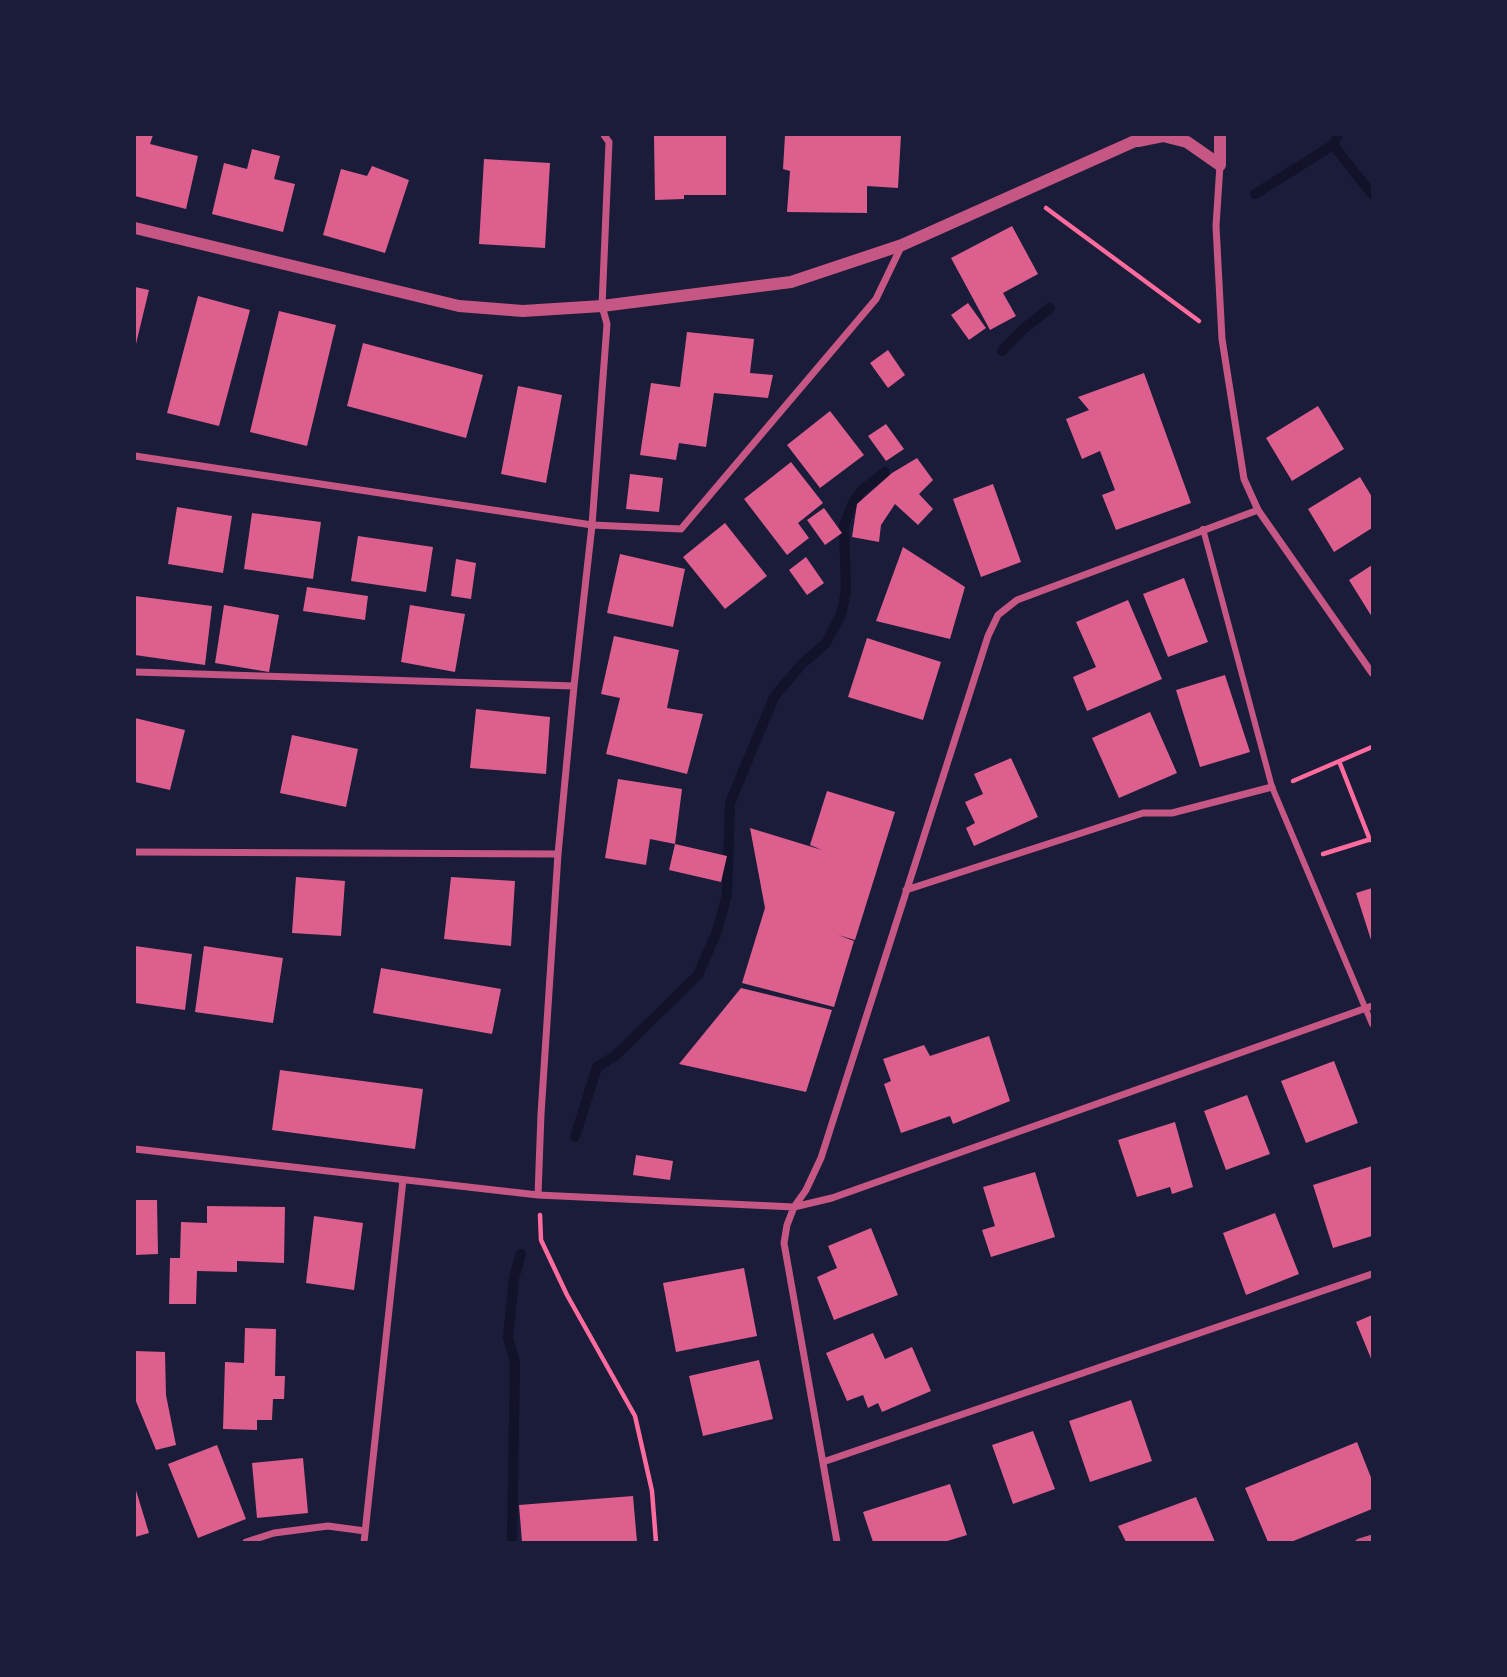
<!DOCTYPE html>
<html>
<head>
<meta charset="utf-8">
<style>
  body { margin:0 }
  #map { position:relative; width:1507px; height:1677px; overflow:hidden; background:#1b1b3a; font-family:"Titillium Web",sans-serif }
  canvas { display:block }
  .frame { position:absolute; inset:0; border:136px solid #1b1b3a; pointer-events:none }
</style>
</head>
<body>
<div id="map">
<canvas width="1507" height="1677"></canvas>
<div class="frame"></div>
</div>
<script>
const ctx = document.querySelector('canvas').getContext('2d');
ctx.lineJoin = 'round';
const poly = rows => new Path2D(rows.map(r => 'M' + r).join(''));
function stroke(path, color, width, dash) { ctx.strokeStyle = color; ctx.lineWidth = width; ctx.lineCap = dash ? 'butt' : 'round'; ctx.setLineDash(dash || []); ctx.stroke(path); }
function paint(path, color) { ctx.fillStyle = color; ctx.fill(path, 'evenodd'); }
stroke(poly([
  [1333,145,1372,194],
  [1255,194,1333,145,1338,135],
  [1002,351,1022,330,1050,308],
  [575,1137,597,1067,615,1056,698,975,717,931,727,894,730,803,774,697,802,664,825,644,841,615,846,591,844,525,852,505,861,491,885,472],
  [512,1542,515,1362,508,1338,514,1278,521,1254]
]), '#12122b', 10);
paint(poly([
  [135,135,153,135,150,144,198,156,186,209,135,196],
  [726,135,726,195,684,195,684,199,655,200,654,136],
  [785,135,901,135,898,188,867,186,867,213,787,212,790,171,783,169],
  [252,149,280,156,274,179,295,184,283,232,212,214,224,163,247,169],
  [484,159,550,163,545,248,479,244],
  [372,166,409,180,385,253,323,235,341,169,367,176],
  [1012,226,1038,274,1003,293,1016,316,990,330,951,258],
  [135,287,149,290,136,344,135,344],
  [198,296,250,310,219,426,167,413],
  [968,303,986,328,969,340,951,315],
  [279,311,336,325,307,446,250,432],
  [687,332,754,339,750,373,773,375,768,398,714,393,706,447,679,443,676,460,640,455,651,383,680,387],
  [363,343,483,375,466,438,347,406],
  [888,350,905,375,888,388,870,363],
  [1144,373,1191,503,1116,530,1102,495,1115,490,1100,451,1082,459,1066,419,1089,410,1078,397],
  [518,386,562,395,546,483,501,474],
  [1318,406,1344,449,1292,481,1266,438],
  [830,411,864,455,820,488,787,445],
  [886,424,904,449,886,461,868,436],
  [917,458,933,480,919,494,933,509,918,525,895,504,881,525,879,542,852,537,857,504,892,473],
  [791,462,823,503,798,523,809,538,787,555,744,499],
  [630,474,663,478,659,512,626,509],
  [1360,477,1372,497,1372,528,1334,552,1308,509],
  [993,484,1021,562,981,577,953,499],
  [177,507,232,516,223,573,168,564],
  [824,508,842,533,825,545,807,520],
  [252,513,321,522,313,579,244,569],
  [725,523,767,576,725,609,683,557],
  [358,536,433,547,426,592,351,581],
  [903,547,965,587,950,639,876,621],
  [620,554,685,569,673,627,607,613],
  [806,557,824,583,807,595,789,570],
  [456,559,476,563,471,599,451,596],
  [1372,565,1372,617,1349,580],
  [1184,578,1208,642,1168,657,1143,594],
  [307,587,368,596,365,620,303,611],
  [135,596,212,606,205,665,135,655],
  [1128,600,1162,679,1087,711,1073,677,1096,667,1076,622],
  [224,605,279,615,269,672,215,663],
  [410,605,465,614,455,672,401,662],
  [614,636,679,650,667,708,703,714,687,774,606,754,620,698,601,694],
  [867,638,941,662,923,720,848,697],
  [1225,675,1250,752,1200,767,1176,690],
  [476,709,550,717,546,774,470,768],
  [1150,712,1177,773,1119,798,1092,738],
  [135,718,185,730,170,790,135,782],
  [292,735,358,749,346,807,280,793],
  [1011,758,1038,817,974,846,966,828,975,823,965,802,983,794,974,774],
  [618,779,682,789,675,844,650,839,646,865,605,858],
  [827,791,895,812,855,940,838,935,854,941,834,1007,742,983,765,908,750,828,822,850,810,845],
  [675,844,727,856,721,882,669,870],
  [296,877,345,881,341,936,292,933],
  [451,877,515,881,511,946,444,939],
  [1372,888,1372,943,1356,893],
  [135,946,192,954,185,1010,135,1003],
  [204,946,283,958,273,1023,195,1012],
  [381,968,501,989,492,1034,373,1013],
  [741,988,832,1010,806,1092,679,1064],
  [989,1036,1010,1101,953,1124,950,1116,901,1133,884,1084,891,1081,883,1059,924,1045,930,1056],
  [1334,1061,1358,1123,1306,1143,1281,1081],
  [280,1070,423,1089,415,1149,272,1130],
  [1247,1095,1270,1154,1226,1170,1204,1111],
  [1175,1122,1193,1187,1172,1194,1170,1187,1137,1197,1118,1140],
  [636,1155,673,1161,670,1180,633,1175],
  [1372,1166,1372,1236,1333,1248,1313,1185],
  [1035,1172,1055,1237,991,1257,982,1230,995,1226,983,1187],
  [135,1200,157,1200,158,1254,135,1255],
  [207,1206,285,1207,284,1263,237,1261,237,1272,197,1271,196,1304,169,1304,170,1258,180,1258,181,1222,207,1223],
  [1275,1213,1299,1274,1246,1295,1223,1233],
  [314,1216,363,1223,354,1290,306,1283],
  [871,1228,898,1295,834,1320,817,1277,837,1268,828,1246],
  [744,1268,757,1336,676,1352,663,1283],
  [1372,1315,1372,1361,1356,1322],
  [245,1328,276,1329,275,1376,285,1376,284,1399,273,1399,272,1420,257,1420,257,1430,223,1429,225,1362,244,1363],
  [873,1333,885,1359,912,1347,931,1391,882,1412,878,1403,868,1408,863,1395,847,1401,826,1353],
  [135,1351,165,1352,166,1395,176,1445,156,1450,135,1399],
  [759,1360,773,1419,703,1436,689,1376],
  [1131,1400,1152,1461,1090,1482,1069,1421],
  [1033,1431,1055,1489,1013,1504,992,1445],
  [1357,1442,1372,1480,1372,1509,1291,1542,1268,1542,1245,1488],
  [217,1445,246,1519,198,1538,168,1464],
  [303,1458,308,1513,257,1518,252,1463],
  [950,1484,967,1535,944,1542,873,1542,863,1512],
  [135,1487,149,1533,135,1537],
  [633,1496,637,1542,522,1542,519,1505],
  [1196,1497,1215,1542,1126,1542,1118,1526]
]), '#dd5f8e');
stroke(poly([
  [1046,208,1199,321],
  [1339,761,1370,840],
  [1293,781,1372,747],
  [1323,854,1371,839],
  [540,1215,541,1240,567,1295,635,1416,652,1491,656,1542]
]), '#ff6b9d', 4.5);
stroke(poly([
  [1203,529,1272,787,1372,1024]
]), '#c65784', 6);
stroke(poly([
  [1220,165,1216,226,1222,339,1244,479,1258,510,1372,673],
  [135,456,592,525,681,529,876,299,902,245],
  [135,672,574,686],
  [135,852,558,854],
  [906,890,1143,813,1172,813,1272,787],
  [135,1149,538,1195,794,1207,832,1198,1372,1006],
  [538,1195,541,1114,558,854,574,686,592,525,607,324,602,306,609,142,604,135],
  [823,1462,1372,1274],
  [246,1542,274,1533,328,1526,365,1531],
  [364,1542,403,1180],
  [837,1542,784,1243,787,1225,794,1207,806,1190,821,1158,988,636,998,615,1017,600,1258,510],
  [1359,1542,1372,1538]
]), '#c65784', 7);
stroke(poly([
  [1220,135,1220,165],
  [1138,141,1163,136,1187,142,1220,165],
  [135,228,459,306,523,311,602,306,791,282,902,245,1135,141,1144,135]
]), '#c65784', 12);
</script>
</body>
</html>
